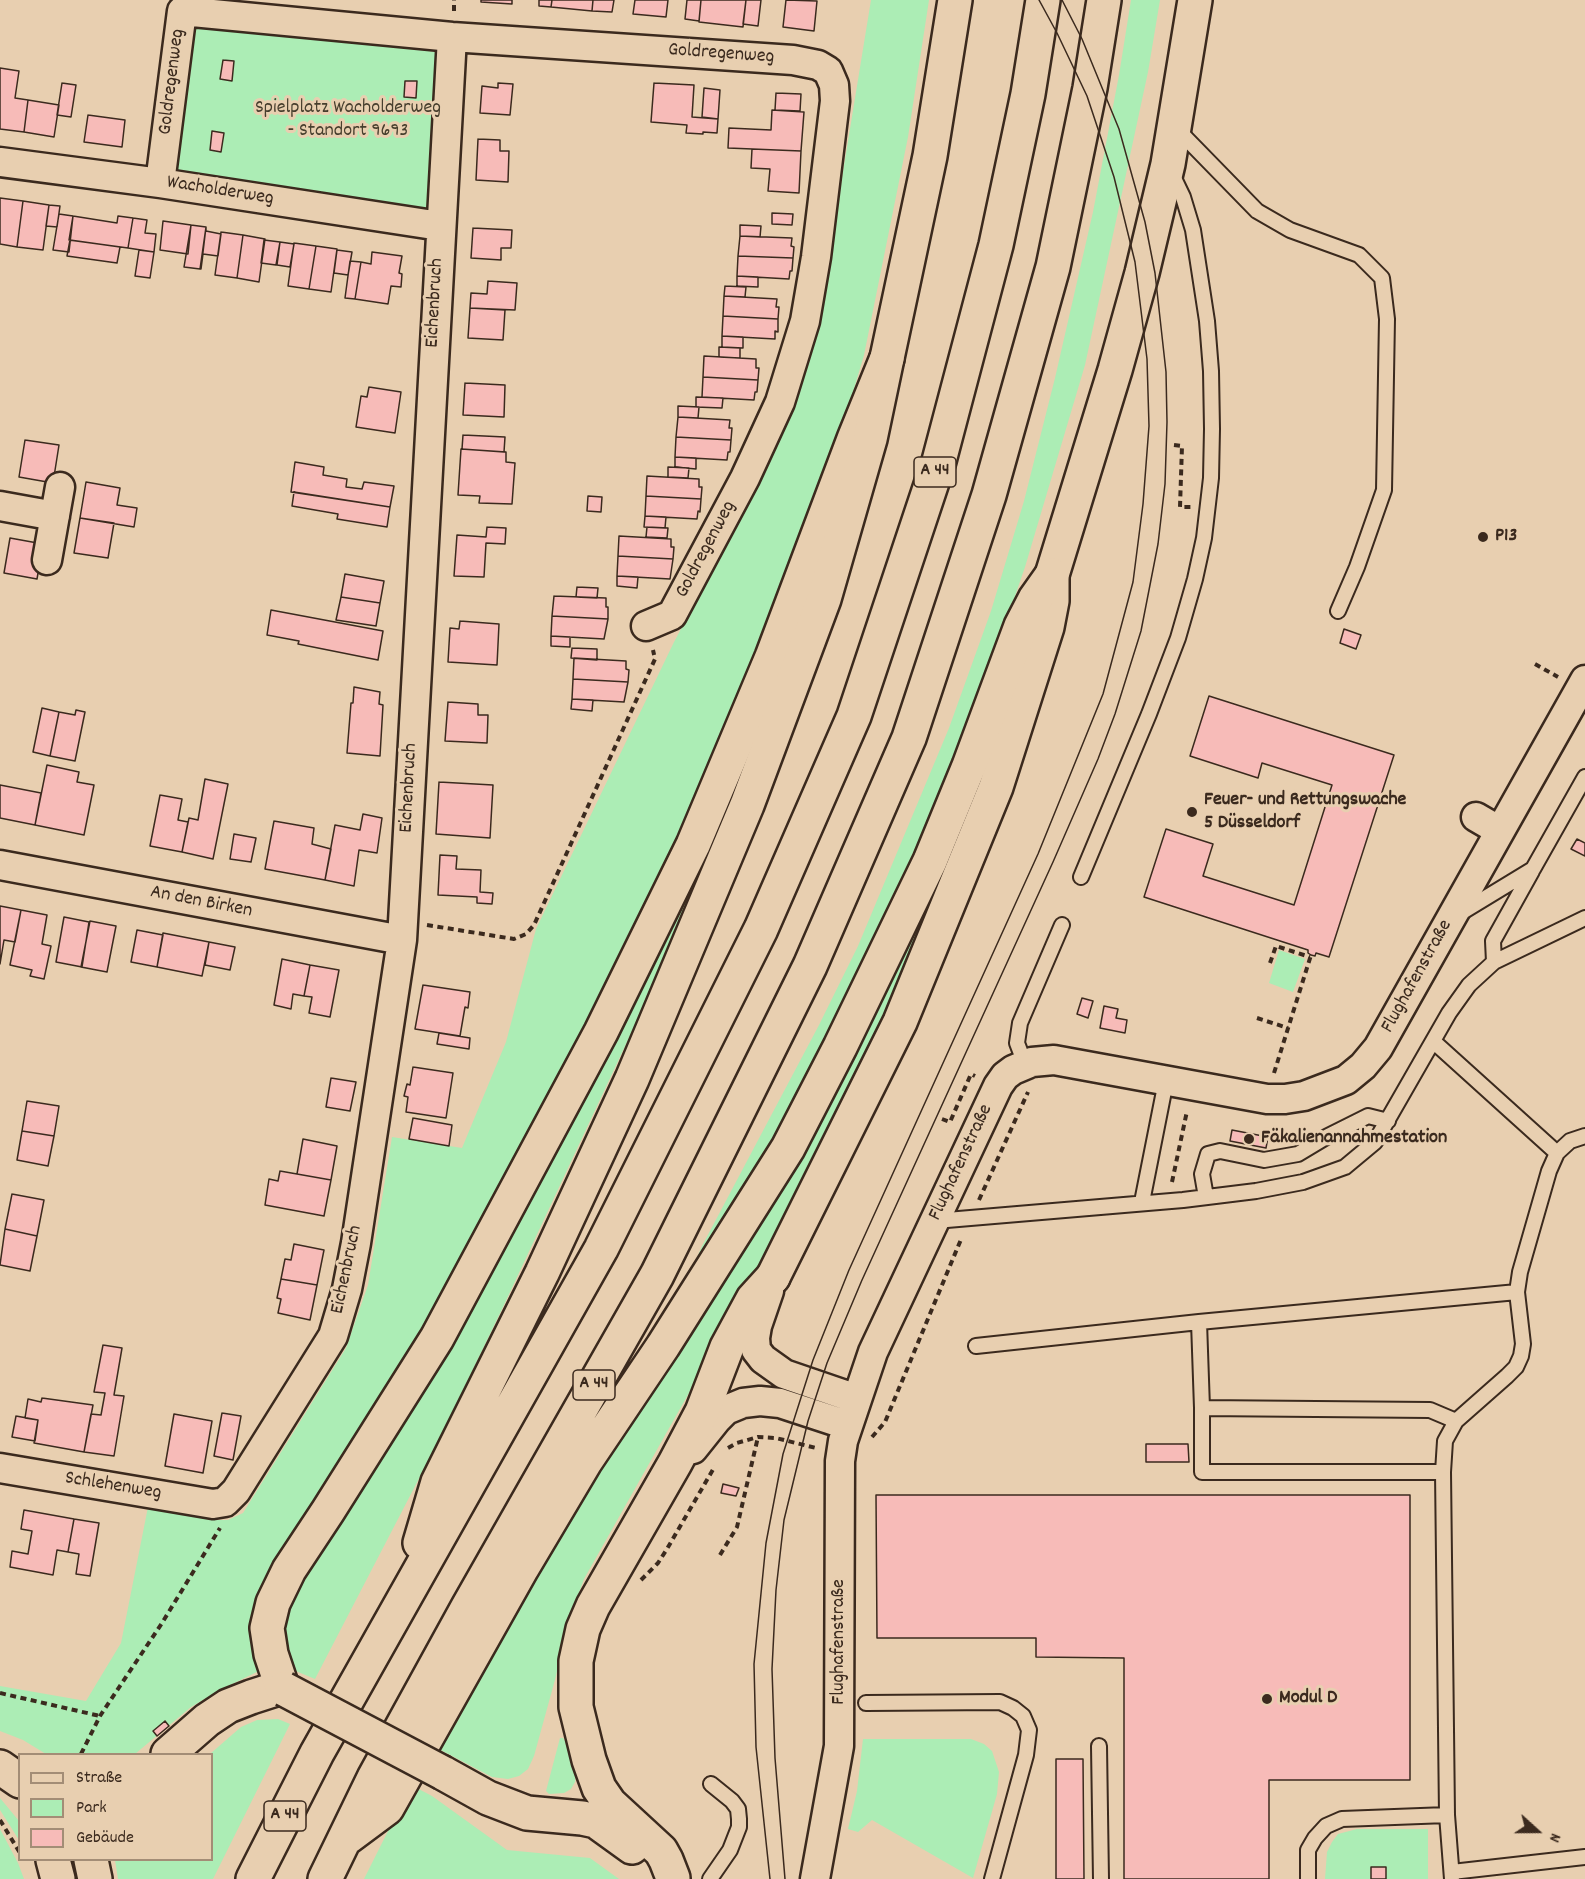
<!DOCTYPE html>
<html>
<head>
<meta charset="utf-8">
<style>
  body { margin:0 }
  #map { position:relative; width:1585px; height:1879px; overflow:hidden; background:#e8cfb0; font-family:Dekko,sans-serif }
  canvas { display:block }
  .legend { position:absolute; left:18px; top:1753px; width:195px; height:108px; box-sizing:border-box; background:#e8cfb0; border:2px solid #a38d76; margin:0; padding:8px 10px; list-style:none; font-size:18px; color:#3b2a1e }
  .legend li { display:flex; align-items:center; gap:12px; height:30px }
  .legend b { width:30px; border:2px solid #a38d76 }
  .north { position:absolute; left:1507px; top:1801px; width:60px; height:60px; -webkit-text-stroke:4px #e8cfb0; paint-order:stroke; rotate:111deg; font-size:16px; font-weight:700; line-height:24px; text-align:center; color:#3b2a1e }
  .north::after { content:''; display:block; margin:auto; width:21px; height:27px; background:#3b2a1e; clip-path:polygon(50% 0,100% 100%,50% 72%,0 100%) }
</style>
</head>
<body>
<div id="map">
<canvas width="1585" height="1879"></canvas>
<ul class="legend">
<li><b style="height:8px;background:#e8cfb0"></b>Straße</li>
<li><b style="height:16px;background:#acedb5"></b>Park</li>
<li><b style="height:16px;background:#f7bbb8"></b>Gebäude</li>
</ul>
<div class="north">N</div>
</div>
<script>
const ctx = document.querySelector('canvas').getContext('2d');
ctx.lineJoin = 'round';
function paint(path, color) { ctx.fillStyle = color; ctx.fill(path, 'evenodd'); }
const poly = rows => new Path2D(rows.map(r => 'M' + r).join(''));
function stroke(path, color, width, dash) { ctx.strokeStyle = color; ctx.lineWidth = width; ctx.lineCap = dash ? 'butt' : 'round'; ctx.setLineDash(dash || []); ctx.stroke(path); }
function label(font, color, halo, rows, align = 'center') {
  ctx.font = font + ' Dekko,sans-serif'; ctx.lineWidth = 6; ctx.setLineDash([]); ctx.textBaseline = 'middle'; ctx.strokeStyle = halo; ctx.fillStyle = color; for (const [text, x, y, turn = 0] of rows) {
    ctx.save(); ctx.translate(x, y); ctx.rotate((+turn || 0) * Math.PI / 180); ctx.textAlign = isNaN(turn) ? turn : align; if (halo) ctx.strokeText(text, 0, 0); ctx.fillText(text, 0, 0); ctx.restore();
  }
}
paint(poly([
  [871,0,929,0,908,137,864,355,830,470,796,633,684,920,504,1305,440,1438,315,1679,286,1667,263,1669,220,1690,191,1707,135,1754,46,1754,23,1740,0,1731,0,1686,86,1701,121,1643,148,1507,212,1520,228,1520,243,1513,346,1348,368,1285,392,1137,462,1148,506,1042,536,929,674,642,754,492,791,411,818,325],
  [1131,0,1160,0,1148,72,1085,365,1025,567,990,669,949,774,901,888,860,974,801,1089,707,1252,695,1262,702,1246,819,1025,858,946,949,728,991,611,1024,501,1055,378,1093,212,1119,75],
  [192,24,437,52,427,212,176,176],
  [982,770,989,772,923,930,845,1101,760,1267,584,1579,566,1628,556,1676,534,1756,528,1769,519,1776,508,1779,492,1777,433,1746,533,1574],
  [1279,950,1305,959,1293,992,1269,983],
  [278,1719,290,1724,213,1879,118,1879,115,1860,212,1860,212,1754,210,1754,241,1727,257,1720],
  [560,1738,563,1738,565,1741,576,1774,575,1782,571,1789,564,1793,549,1794,546,1791],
  [863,1739,971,1739,984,1744,992,1751,999,1772,997,1794,973,1878,872,1820,858,1832,848,1829,857,1791],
  [411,1785,432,1796,507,1850,590,1858,619,1879,364,1879],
  [0,1798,19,1821,19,1840,0,1810],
  [0,1829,18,1863,24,1879,0,1879],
  [1357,1829,1428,1829,1428,1879,1325,1879,1327,1852,1332,1842,1338,1834]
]), '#acedb5');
const building = poly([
  [481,0,512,0,512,4,481,2,481,0],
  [539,0,552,0,551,7,539,6,539,0],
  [552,0,593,0,592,11,551,7,552,0],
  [593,0,614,0,612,12,592,11,593,0],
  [635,0,668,0,666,17,633,14,635,0],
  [687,0,701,0,699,21,685,19,687,0],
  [701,0,746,0,743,27,699,22,701,0],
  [746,0,761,0,758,26,743,24,746,0],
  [786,0,817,1,814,31,783,27,786,0],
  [223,60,234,61,232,81,220,79,223,60],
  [0,68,19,71,15,98,28,100,24,132,0,129,0,68],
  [405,81,417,81,416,98,404,97,405,81],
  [62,83,76,85,71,117,57,115,62,83],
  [498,83,513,84,510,115,480,113,482,86,498,88,498,83],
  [654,83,694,85,692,117,718,119,717,133,703,132,703,134,686,133,687,125,651,122,654,83],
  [704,88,720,90,718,119,702,117,704,88],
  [776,93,801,94,800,111,775,110,776,93],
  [28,100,59,105,54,137,24,132,28,100],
  [772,110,804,112,801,151,728,148,729,128,771,130,772,110],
  [88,115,125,120,122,147,84,142,88,115],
  [212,131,224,133,221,152,210,150,212,131],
  [478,139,500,140,500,151,509,151,508,182,476,180,478,139],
  [752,149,801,151,799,193,768,191,770,169,751,168,752,149],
  [0,198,23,201,17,247,0,244,0,198],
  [23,201,49,205,43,250,17,247,23,201],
  [49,205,60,206,57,227,46,226,49,205],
  [772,213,793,214,792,225,772,224,772,213],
  [59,214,73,216,69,252,53,250,59,214],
  [73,216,117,223,118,216,133,218,128,248,69,240,73,216],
  [133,218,147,220,145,233,156,234,154,252,128,248,133,218],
  [163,221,191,225,188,254,160,250,163,221],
  [191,225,206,227,200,269,184,267,191,225],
  [740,225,761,226,760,237,740,236,740,225],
  [206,227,206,231,221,234,218,256,203,254,201,269,206,227],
  [473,228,512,230,511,248,501,248,501,260,471,258,473,228],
  [221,232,243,235,237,278,215,275,221,232],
  [243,235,265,239,259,282,237,278,243,235],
  [740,236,792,238,791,246,794,247,793,258,738,256,740,236],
  [70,240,120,247,117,263,67,256,70,240],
  [264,240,280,242,276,265,261,263,264,240],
  [280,242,294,244,290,267,277,265,280,242],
  [294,243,316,246,309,289,288,286,294,243],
  [316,246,337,249,331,292,309,289,316,246],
  [139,250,154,252,150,278,135,276,139,250],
  [337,250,352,252,348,275,334,273,337,250],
  [372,252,402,256,399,273,402,274,401,287,391,286,388,304,355,299,361,262,371,264,372,252],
  [738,256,793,258,792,271,790,271,789,279,737,276,738,256],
  [350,261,361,262,355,299,345,298,350,261],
  [737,276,758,277,758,287,737,286,737,276],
  [488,281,517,283,515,310,470,308,471,293,487,294,488,281],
  [725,286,746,287,745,297,724,296,725,286],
  [724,296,777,299,776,307,779,307,778,319,723,316,724,296],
  [470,308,505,310,503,340,468,338,470,308],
  [723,316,778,319,778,332,775,331,775,339,722,336,723,316],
  [722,336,743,337,743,348,722,347,722,336],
  [719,347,740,348,740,358,719,357,719,347],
  [704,356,756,359,756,368,759,368,758,380,703,377,704,356],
  [703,377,758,380,757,392,755,392,754,400,702,397,703,377],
  [465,383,505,385,504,417,463,415,465,383],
  [369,387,401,392,395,433,356,427,361,396,367,397,369,387],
  [696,397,723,398,722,408,696,407,696,397],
  [678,406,699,407,698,418,678,417,678,406],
  [678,417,730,420,729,428,732,428,731,440,676,437,678,417],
  [463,435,505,437,504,452,462,449,463,435],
  [676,437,731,440,730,452,728,452,727,460,675,457,676,437],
  [25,440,59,445,53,483,19,477,25,440],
  [461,449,506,452,506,462,515,463,512,504,479,503,480,496,458,495,461,449],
  [675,457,696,458,696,469,675,467,675,457],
  [295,462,324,467,323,475,347,479,346,487,362,489,364,482,394,486,390,507,291,492,295,462],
  [668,467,689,468,688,478,668,477,668,467],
  [647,476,699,479,699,487,702,487,701,499,646,496,647,476],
  [86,482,120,488,117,505,137,508,134,527,80,518,86,482],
  [294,492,390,507,387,527,337,519,338,514,292,506,294,492],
  [588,496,602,497,601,512,587,511,588,496],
  [646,496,701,499,700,512,698,511,697,519,645,516,646,496],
  [645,516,666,517,665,528,644,527,645,516],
  [80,518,114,523,108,558,74,553,80,518],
  [487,527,506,528,505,544,486,543,484,577,454,576,457,535,486,537,487,527],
  [647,527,668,528,667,538,646,537,647,527],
  [619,536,671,539,671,547,674,547,673,559,618,556,619,536],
  [10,538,43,544,37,579,4,573,10,538],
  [618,556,673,559,670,579,617,576,618,556],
  [345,574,384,581,380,603,341,597,345,574],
  [617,576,638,577,637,588,617,586,617,576],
  [577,587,598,588,597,598,576,597,577,587],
  [554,596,606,598,606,607,608,607,608,619,552,616,554,596],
  [341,597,380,603,376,626,336,620,341,597],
  [271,610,383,631,378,660,298,644,299,641,267,635,271,610],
  [552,616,608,619,604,639,551,636,552,616],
  [460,621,499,624,497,665,448,662,450,628,459,629,460,621],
  [1344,629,1361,635,1356,649,1340,643,1344,629],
  [551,636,570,637,570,647,551,646,551,636],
  [572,648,597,649,597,660,571,658,572,648],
  [574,658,626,661,626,669,629,670,628,682,573,679,574,658],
  [573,679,628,682,624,702,572,699,573,679],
  [354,687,380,692,379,704,383,705,380,756,347,753,351,703,353,703,354,687],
  [1209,696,1394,755,1329,957,1316,953,1315,956,1311,955,1308,953,1308,950,1144,897,1166,829,1213,844,1203,876,1294,905,1332,785,1262,763,1258,778,1190,756,1209,696],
  [572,699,593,700,592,711,571,709,572,699],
  [448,702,478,704,478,715,488,715,487,743,445,741,448,702],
  [42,708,59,712,50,756,33,752,42,708],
  [76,710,85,712,75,761,50,756,59,712,75,715,76,710],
  [47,765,79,772,77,782,94,785,84,835,35,825,47,765],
  [205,779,228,784,213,859,182,852,189,818,198,820,205,779],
  [439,782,493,785,490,838,436,834,439,782],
  [0,785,41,793,35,825,0,818,0,785],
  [160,795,182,799,178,820,188,822,182,852,150,846,160,795],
  [363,814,382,818,377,853,359,850,354,886,325,880,335,825,360,830,363,814],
  [274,821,314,828,312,844,331,849,325,880,265,869,274,821],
  [234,834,256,838,251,862,230,859,234,834],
  [1577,839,1585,843,1585,856,1571,849,1577,839],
  [440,855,457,856,456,869,481,870,480,892,493,893,492,904,477,903,477,897,438,895,440,855],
  [0,906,21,910,15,942,4,940,0,964,0,906],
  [21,910,47,915,42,944,51,946,44,979,30,976,32,970,10,965,21,910],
  [64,917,89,922,82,967,56,962,64,917],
  [90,921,116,926,107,972,81,967,90,921],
  [137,930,163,935,157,967,131,962,137,930],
  [163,933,209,942,202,976,157,967,163,933],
  [209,942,235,947,230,970,205,965,209,942],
  [282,959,310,965,304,996,293,994,291,1009,274,1005,282,959],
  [310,965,339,970,330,1017,309,1013,312,997,304,996,310,965],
  [423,985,470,992,468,1008,465,1007,460,1036,415,1029,423,985],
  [1082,998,1093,1001,1088,1018,1077,1014,1082,998],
  [1104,1006,1118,1009,1116,1018,1127,1020,1125,1033,1100,1028,1104,1006],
  [439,1033,470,1038,469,1049,437,1044,439,1033],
  [413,1067,453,1073,446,1118,406,1112,408,1097,404,1096,407,1084,410,1085,413,1067],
  [331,1078,356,1082,350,1111,326,1107,331,1078],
  [27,1101,59,1106,54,1136,22,1131,27,1101],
  [413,1118,452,1125,449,1146,409,1139,413,1118],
  [1232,1130,1268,1137,1266,1148,1230,1141,1232,1130],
  [22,1131,54,1136,48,1166,17,1160,22,1131],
  [303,1139,337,1146,331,1180,297,1174,303,1139],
  [280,1171,331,1180,324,1216,265,1205,269,1179,278,1181,280,1171],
  [12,1194,44,1200,37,1236,5,1229,12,1194],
  [5,1229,37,1236,30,1271,0,1265,5,1229],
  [294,1244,324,1250,317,1285,281,1279,285,1259,291,1260,294,1244],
  [281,1279,317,1285,310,1320,278,1313,281,1299,277,1298,281,1279],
  [103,1345,122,1348,114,1395,124,1396,114,1456,84,1452,91,1414,101,1415,105,1393,94,1392,103,1345],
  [42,1398,93,1405,84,1452,34,1443,38,1420,25,1418,28,1399,41,1402,42,1398],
  [222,1413,241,1416,233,1460,214,1456,222,1413],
  [174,1414,212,1421,203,1473,165,1466,174,1414],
  [16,1416,38,1420,35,1441,12,1437,16,1416],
  [1146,1444,1188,1444,1189,1462,1146,1462,1146,1444],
  [723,1484,739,1488,736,1496,721,1493,723,1484],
  [876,1495,1410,1495,1410,1780,1269,1780,1269,1879,1124,1879,1124,1658,1036,1657,1036,1638,877,1638,876,1495],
  [24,1510,74,1519,68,1552,57,1550,53,1575,10,1567,12,1551,28,1554,32,1531,21,1529,24,1510],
  [74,1519,99,1523,90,1576,76,1574,79,1554,68,1552,74,1519],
  [165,1721,169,1726,157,1736,153,1731,165,1721],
  [1056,1759,1083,1759,1084,1879,1056,1879,1056,1759],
  [1371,1867,1386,1867,1386,1879,1371,1879,1371,1867]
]);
paint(building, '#f7bbb8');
stroke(building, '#3b2a1e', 1.5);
const service = poly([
  [1176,128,1257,211,1290,230,1359,255,1382,278,1387,319,1384,490,1357,567,1338,611],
  [1081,877,1149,714,1178,638,1195,579,1204,538,1211,478,1212,429,1211,371,1207,321,1193,230,1183,197,1171,172],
  [1459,914,1533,869,1585,777],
  [1494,962,1493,941,1532,871],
  [1433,1041,1557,1153],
  [1025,1064,1017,1043,1020,1023,1062,925],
  [1206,1197,1202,1174,1208,1154,1220,1151,1264,1160,1298,1154,1328,1136,1368,1116,1388,1121],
  [1142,1202,1166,1081],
  [935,1221,1183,1200,1256,1191,1303,1182,1345,1167,1375,1142,1449,1013,1469,985,1494,962,1585,918],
  [1199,1322,1202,1408,1430,1410,1456,1421],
  [976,1346,1199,1322,1517,1292],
  [1202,1408,1202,1472,1443,1472],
  [866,1703,1000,1702,1013,1708,1023,1716,1029,1730,1026,1755,992,1879],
  [1099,1746,1101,1879],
  [1452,1872,1585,1857],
  [710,1879,730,1850,739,1827,739,1819,738,1809,732,1801,711,1784],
  [1308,1879,1308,1850,1315,1838,1326,1826,1342,1819,1447,1815],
  [1452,1879,1447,1815,1443,1472,1445,1441,1456,1421,1507,1376,1516,1367,1521,1356,1523,1344,1517,1292,1520,1272,1549,1171,1557,1153,1570,1141,1585,1136]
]);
const minor = poly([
  [0,162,160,183,440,226],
  [160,183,182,11,452,37,793,60,818,65,828,71,834,85,835,101,816,257,805,321,780,402,745,478,672,615,646,626],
  [0,506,55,516],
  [47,560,60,487],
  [1476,817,1500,831],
  [0,865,402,940],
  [769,1291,757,1326,755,1338,756,1350,763,1359,784,1374,857,1399],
  [693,1449,717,1419,726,1410,743,1403,760,1401,780,1403,847,1425],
  [0,1468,213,1504,225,1502,236,1491,333,1336,347,1289,356,1243,402,940,452,37],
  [815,1879,839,1746,840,1461,843,1441,873,1352,998,1086,1005,1076,1013,1070,1032,1062,1054,1060,1267,1099,1285,1099,1304,1096,1346,1080,1363,1066,1378,1048,1585,680]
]);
const tertiary = poly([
  [168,1754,207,1720,228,1706,251,1697,282,1687,284,1689],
  [0,1767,20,1781],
  [443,1773,488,1798,527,1813,582,1818,596,1821,632,1847],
  [53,1860,58,1879],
  [91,1860,95,1879],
  [673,1878,666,1860,661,1851,610,1804,599,1788,589,1760,576,1707,576,1661,583,1629,593,1606,675,1463,702,1412,727,1347,753,1299,773,1277]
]);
const primary = poly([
  [773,1277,900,1022,996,787,1047,627,1052,601,1052,575,1115,370,1142,273,1168,164,1195,0],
  [282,1687,271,1654,267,1628,273,1603,289,1570,328,1511,437,1338,601,1032,693,845,772,657,854,439,887,358,930,156,955,0]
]);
const motorway = poly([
  [420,1543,438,1482,542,1273,632,1079,747,805,824,599,870,439,887,358],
  [348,1837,387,1808,522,1568,585,1462,663,1346,788,1148,840,1047,930,861,969,766,1021,626,1035,599,1052,575],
  [253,1879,317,1753,601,1249,761,929,854,716,939,461,996,245,1028,94,1043,0],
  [325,1879,374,1778,468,1607,657,1275,810,966,909,738,989,495,1053,267,1090,88,1104,0]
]);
stroke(service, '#3b2a1e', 18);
stroke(minor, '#3b2a1e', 33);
stroke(tertiary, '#3b2a1e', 38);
stroke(primary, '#3b2a1e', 38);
stroke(motorway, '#3b2a1e', 38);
stroke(poly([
  [454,11,454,0],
  [1174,445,1182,446,1180,507,1191,507],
  [1535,664,1558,677],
  [427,925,514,939,526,934,534,925,655,659,653,650],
  [1270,963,1276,946,1310,957],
  [1257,1018,1288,1028],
  [1274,1073,1311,955],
  [942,1119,950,1122,971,1074,975,1076],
  [1172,1182,1187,1111],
  [979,1200,1028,1092],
  [872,1437,885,1422,962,1237],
  [728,1448,737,1443,758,1437,776,1438,816,1448],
  [720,1555,737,1527,758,1437],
  [641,1580,658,1563,667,1549,715,1466],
  [0,1693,100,1716],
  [81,1754,100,1716,162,1623,220,1528],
  [0,1820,20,1853]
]), '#3b2a1e', 4, [6, 4.5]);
stroke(service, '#e8cfb0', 14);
stroke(minor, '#e8cfb0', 28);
stroke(tertiary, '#e8cfb0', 33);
stroke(primary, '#e8cfb0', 33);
stroke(motorway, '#e8cfb0', 33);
stroke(poly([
  [770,1879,756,1747,754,1664,766,1543,783,1454,813,1360,849,1270,1038,854,1103,694,1133,582,1143,504,1149,426,1147,359,1135,262,1114,177,1087,96,1057,33,1039,0],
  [785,1879,775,1758,772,1669,776,1590,784,1520,808,1421,827,1363,862,1280,1053,862,1098,759,1115,714,1141,631,1158,544,1165,484,1167,422,1166,372,1155,273,1145,222,1119,129,1082,39,1062,0]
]), '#3b2a1e', 1.5);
const tertiaryBridge = poly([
  [284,1689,443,1773]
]);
stroke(tertiaryBridge, '#3b2a1e', 38, []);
stroke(tertiaryBridge, '#e8cfb0', 33);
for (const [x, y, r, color] of [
  [1483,537,6,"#3b2a1e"],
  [1192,812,6,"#3b2a1e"],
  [1249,1139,6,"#3b2a1e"],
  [1267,1699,6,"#3b2a1e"]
]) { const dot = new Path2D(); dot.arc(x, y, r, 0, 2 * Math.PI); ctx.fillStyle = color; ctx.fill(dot); stroke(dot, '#e8cfb0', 2); }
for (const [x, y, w] of [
  [935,472,42],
  [594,1385,42],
  [285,1816,42]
]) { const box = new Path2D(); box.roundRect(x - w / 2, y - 15, w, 30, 4.5); ctx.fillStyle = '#e8cfb0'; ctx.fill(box); stroke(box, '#3b2a1e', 1.5); }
label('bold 18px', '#3b2a1e', null, [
  ["A 44",935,472],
  ["A 44",594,1385],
  ["A 44",285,1816]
]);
label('20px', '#3b2a1e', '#e8cfb0', [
  ["Goldregenweg",721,55,4],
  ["Goldregenweg",173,82,-83],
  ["Wacholderweg",220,192,9],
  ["Eichenbruch",436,303,-87],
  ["Goldregenweg",707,550,-62],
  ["Eichenbruch",410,788,-87],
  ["An den Birken",201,903,11],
  ["Flughafenstraße",1418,977,-61],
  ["Flughafenstraße",962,1163,-65],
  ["Eichenbruch",348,1270,-78],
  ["Schlehenweg",113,1487,9],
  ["Flughafenstraße",840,1642,-90]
]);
label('20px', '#463e2d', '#e8cfb0', [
  ["Spielplatz Wacholderweg",348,109],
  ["- Standort 9693",348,132]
]);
label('bold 20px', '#3b2a1e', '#e8cfb0', [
  ["P13",1495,537],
  ["Feuer- und Rettungswache",1204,801],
  ["5 Düsseldorf",1204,824],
  ["Fäkalienannahmestation",1261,1139],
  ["Modul D",1279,1699]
], 'left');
</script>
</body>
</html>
